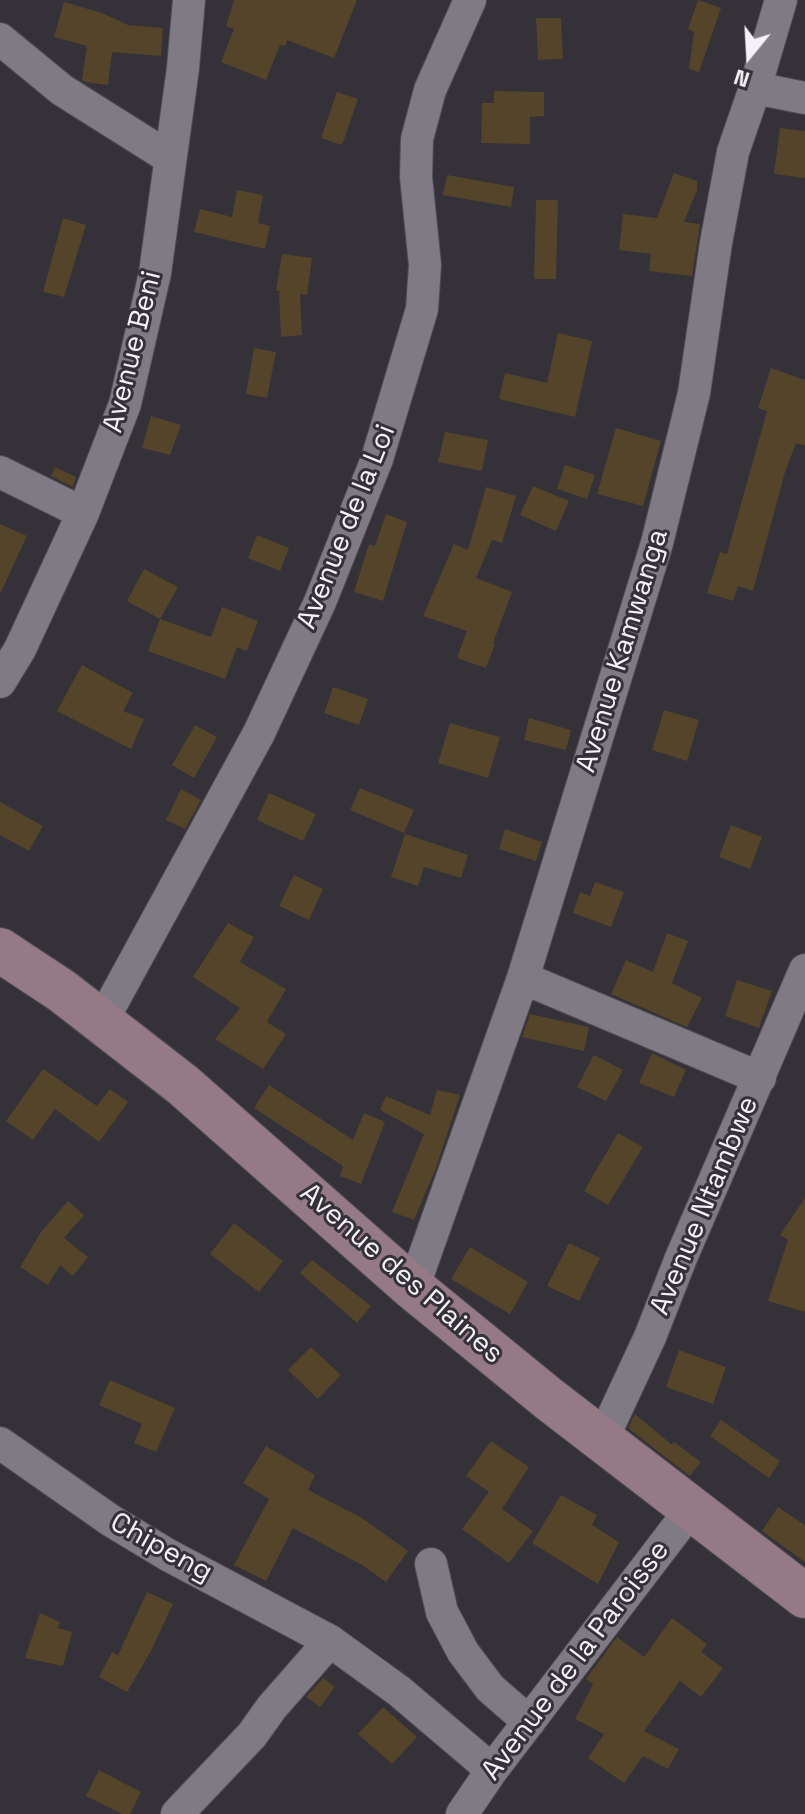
<!DOCTYPE html>
<html>
<head>
<meta charset="utf-8">
<style>
  body { margin:0 }
  #map { position:relative; width:805px; height:1814px; overflow:hidden; background:#353139; font-family:"Space Grotesk",sans-serif }
  canvas { display:block }
  .north { position:absolute; left:709px; top:16px; width:80px; height:80px; -webkit-text-stroke:6px #353139; paint-order:stroke; rotate:198deg; font-size:22px; font-weight:700; line-height:32px; text-align:center; color:#f4f2f7 }
  .north::after { content:''; display:block; margin:auto; width:28px; height:36px; background:#f4f2f7; clip-path:polygon(50% 0,100% 100%,50% 72%,0 100%) }
</style>
</head>
<body>
<div id="map">
<canvas width="805" height="1814"></canvas>
<div class="north">N</div>
</div>
<script>
const ctx = document.querySelector('canvas').getContext('2d');
ctx.lineJoin = 'round';
function paint(path, color) { ctx.fillStyle = color; ctx.fill(path, 'evenodd'); }
const poly = rows => new Path2D(rows.map(r => 'M' + r).join(''));
function stroke(path, color, width, dash) { ctx.strokeStyle = color; ctx.lineWidth = width; ctx.lineCap = dash ? 'butt' : 'round'; ctx.setLineDash(dash || []); ctx.stroke(path); }
function label(font, color, halo, rows, align = 'center') {
  ctx.font = font + ' "Space Grotesk",sans-serif'; ctx.lineWidth = 6; ctx.setLineDash([]); ctx.textBaseline = 'middle'; ctx.strokeStyle = halo; ctx.fillStyle = color; for (const [text, x, y, turn = 0] of rows) {
    ctx.save(); ctx.translate(x, y); ctx.rotate((+turn || 0) * Math.PI / 180); ctx.textAlign = isNaN(turn) ? turn : align; if (halo) ctx.strokeText(text, 0, 0); ctx.fillText(text, 0, 0); ctx.restore();
  }
}
paint(poly([
  [234,0,357,0,334,58,287,40,285,46,280,45,266,80,221,62,234,29,226,26],
  [698,0,721,8,699,72,689,69,694,32,688,29],
  [64,2,102,13,128,25,163,28,161,56,112,52,108,85,85,82,82,80,87,46,54,37],
  [536,18,561,18,563,59,538,60],
  [494,91,544,92,544,116,530,117,530,144,481,143,482,103,494,103],
  [337,92,358,99,342,145,321,138],
  [780,128,805,131,805,178,774,174],
  [674,173,697,181,697,190,684,222,700,224,692,276,649,271,651,254,619,250,623,214,657,218],
  [447,175,514,187,511,207,443,195],
  [237,190,263,195,258,223,270,226,265,249,194,232,200,209,232,217],
  [536,200,558,200,556,279,534,279],
  [63,218,86,225,64,297,43,292],
  [282,254,312,258,307,295,300,294,302,335,281,337,279,291,276,291],
  [558,333,592,341,575,417,499,399,505,373,547,383],
  [254,348,276,352,267,398,246,394],
  [771,368,805,380,805,446,796,443,785,472,753,591,738,586,733,601,707,593,720,552,727,554,767,411,758,408],
  [151,416,181,425,170,455,142,448],
  [616,428,661,441,643,506,597,494],
  [445,432,488,440,482,471,438,462],
  [565,465,595,475,587,499,557,489],
  [55,467,76,477,73,487,51,476],
  [533,486,569,501,556,531,520,515],
  [486,487,516,496,502,543,492,540,476,578,512,592,493,643,495,644,486,668,457,658,467,631,423,616,454,544,468,550],
  [386,514,407,522,383,601,354,592,369,544,375,546],
  [0,524,27,536,0,594],
  [257,535,289,548,280,571,248,558],
  [144,569,178,587,160,619,127,601],
  [222,607,258,621,247,651,237,647,225,679,148,651,160,619,211,637],
  [82,665,133,693,123,711,144,719,131,749,57,711],
  [333,687,368,699,359,725,324,713],
  [664,710,699,720,687,761,652,750],
  [529,718,571,730,566,750,524,740],
  [450,723,500,737,488,778,438,763],
  [195,725,217,737,194,778,172,765],
  [360,788,414,810,404,833,350,810],
  [181,789,201,800,185,829,166,820],
  [269,793,316,814,303,841,257,820],
  [0,802,43,826,29,851,0,835],
  [731,825,762,837,750,869,719,857],
  [505,829,542,842,536,861,499,849],
  [405,834,468,855,461,878,424,867,418,886,391,877],
  [294,875,323,889,309,920,279,906],
  [595,882,624,892,611,927,573,913,580,892,590,896],
  [228,923,254,937,240,962,286,989,267,1022,286,1034,263,1069,215,1039,240,1008,193,977],
  [667,933,688,941,672,983,702,998,687,1027,611,994,626,960,653,972],
  [737,980,772,991,759,1028,725,1016],
  [530,1014,589,1027,584,1051,522,1037],
  [652,1053,686,1070,674,1097,639,1083],
  [594,1055,623,1070,606,1101,577,1087],
  [43,1069,97,1106,110,1089,128,1102,99,1142,55,1109,33,1140,6,1121],
  [269,1085,353,1140,364,1113,385,1122,361,1184,340,1176,343,1166,254,1108],
  [437,1090,460,1095,436,1168,414,1220,392,1212,424,1134,380,1110,386,1096,430,1115],
  [618,1133,643,1147,608,1205,584,1191],
  [805,1198,805,1312,768,1301,788,1240,780,1235],
  [68,1201,84,1215,64,1238,88,1257,73,1276,60,1265,48,1285,20,1267,41,1232],
  [234,1223,283,1261,259,1292,210,1254],
  [569,1243,600,1258,579,1301,547,1286],
  [470,1247,528,1282,510,1314,451,1279],
  [312,1260,371,1306,357,1323,300,1273],
  [311,1347,341,1375,318,1399,288,1370],
  [679,1350,726,1367,713,1404,666,1387],
  [110,1380,175,1408,156,1452,134,1443,142,1424,99,1405],
  [635,1414,672,1445,674,1442,701,1462,690,1476,628,1428],
  [721,1420,780,1461,769,1478,710,1436],
  [491,1441,529,1467,502,1509,533,1531,509,1563,462,1529,489,1492,466,1476],
  [266,1446,315,1475,308,1490,362,1518,408,1551,386,1582,362,1565,293,1528,266,1581,234,1565,269,1499,243,1483],
  [561,1495,597,1515,592,1525,619,1542,598,1584,532,1543],
  [778,1507,805,1525,805,1562,762,1531],
  [147,1592,173,1604,151,1651,127,1692,99,1677,112,1652,118,1655],
  [40,1613,60,1622,58,1628,72,1632,63,1666,25,1658],
  [672,1618,707,1644,701,1652,723,1668,701,1697,680,1681,644,1731,679,1749,668,1769,643,1756,624,1783,588,1758,604,1734,575,1719,593,1684,586,1679,617,1637,644,1657],
  [323,1678,335,1687,320,1707,306,1697],
  [383,1707,417,1737,392,1764,358,1734],
  [99,1770,141,1792,130,1814,122,1814,86,1796]
]), '#53442a');
const street = poly([
  [0,39,62,90,170,158],
  [755,88,805,98],
  [0,472,83,513],
  [0,682,20,649,83,513,125,404,155,273,183,68,189,0],
  [523,978,760,1078],
  [102,1021,259,733,320,602,377,459,422,309,425,265,416,177,417,139,430,90,470,0],
  [413,1288,523,978,657,543,694,393,716,243,733,152,755,88,781,0],
  [602,1440,650,1337,681,1258,805,970],
  [0,1443,110,1520,168,1555,330,1641,399,1691,492,1770],
  [431,1564,442,1612,463,1652,490,1688,529,1722],
  [177,1814,252,1735,272,1707,330,1641],
  [462,1814,492,1770,692,1508]
]);
const secondary = poly([
  [0,950,62,991,183,1085,413,1288,549,1399,805,1596]
]);
stroke(street, '#514d54', 34);
stroke(secondary, '#514d54', 46);
stroke(street, '#7f7a84', 32);
stroke(secondary, '#957a85', 44);
label('28px', '#f4f2f7', '#353139', [
  ["Avenue Beni",133,352,-76],
  ["Avenue de la Loi",347,527,-68],
  ["Avenue Kamwanga",623,651,-73],
  ["Avenue Ntambwe",705,1206,-67],
  ["Avenue des Plaines",401,1274,41],
  ["Chipeng",161,1548,29],
  ["Avenue de la Paroisse",576,1661,-53]
]);
</script>
</body>
</html>
